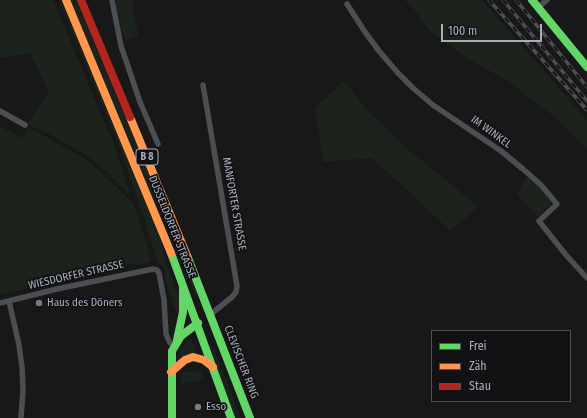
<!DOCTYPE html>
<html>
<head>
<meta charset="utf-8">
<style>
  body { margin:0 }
  #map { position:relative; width:587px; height:418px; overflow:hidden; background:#181819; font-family:"Fira Sans Condensed",sans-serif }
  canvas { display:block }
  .legend { position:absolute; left:431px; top:330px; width:140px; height:72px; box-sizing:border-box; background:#121215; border:1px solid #4e5057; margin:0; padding:5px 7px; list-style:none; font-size:12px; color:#a8aebb }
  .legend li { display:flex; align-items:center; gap:8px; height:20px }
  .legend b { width:20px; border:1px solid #4e5057 }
  .scale { position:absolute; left:441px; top:24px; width:101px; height:18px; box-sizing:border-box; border:2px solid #a8aebb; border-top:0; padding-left:5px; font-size:12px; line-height:14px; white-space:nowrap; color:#a8aebb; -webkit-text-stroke:3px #121215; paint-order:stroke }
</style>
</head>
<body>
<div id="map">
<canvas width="587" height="418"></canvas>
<ul class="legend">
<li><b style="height:5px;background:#63d668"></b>Frei</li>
<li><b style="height:5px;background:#ff974d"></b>Zäh</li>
<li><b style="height:5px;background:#b3261e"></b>Stau</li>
</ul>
<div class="scale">100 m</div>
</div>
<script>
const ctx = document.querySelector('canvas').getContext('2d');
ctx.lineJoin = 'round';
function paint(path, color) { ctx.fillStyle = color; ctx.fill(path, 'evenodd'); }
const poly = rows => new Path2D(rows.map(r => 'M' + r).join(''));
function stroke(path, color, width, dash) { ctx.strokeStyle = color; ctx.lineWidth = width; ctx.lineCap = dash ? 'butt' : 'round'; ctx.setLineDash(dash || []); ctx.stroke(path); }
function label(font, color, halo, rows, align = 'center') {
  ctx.font = font + ' "Fira Sans Condensed",sans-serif'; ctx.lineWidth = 3.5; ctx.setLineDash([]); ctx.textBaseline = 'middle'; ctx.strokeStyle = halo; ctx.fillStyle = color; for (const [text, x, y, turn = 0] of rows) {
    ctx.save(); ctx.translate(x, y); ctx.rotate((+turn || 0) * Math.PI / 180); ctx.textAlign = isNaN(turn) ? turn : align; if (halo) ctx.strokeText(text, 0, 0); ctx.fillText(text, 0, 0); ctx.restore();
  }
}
paint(poly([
  [0,0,53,0,115,147,130,193,129,195,106,171,89,157,49,134,27,124,49,92,30,53,0,58],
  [59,0,61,0,157,231,167,264,178,295,180,301,179,317,175,309,165,279,164,270,162,265,158,263,145,221,119,145],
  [70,0,76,0,176,239,198,295,195,296,183,261,167,223,152,194],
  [116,0,132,0,138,36,126,40,122,33],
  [405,0,482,0,587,120,587,149,560,121,506,80,465,57,428,29,413,8],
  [344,81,368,111,405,147,479,207,450,231,416,198,372,158,323,162,315,108],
  [0,126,22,138,28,128,48,138,87,160,103,174,134,204,149,253,150,262,135,265,134,263,67,278,0,295],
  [528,177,551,200,550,205,539,216,537,216,518,195,518,192,523,187,521,185],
  [191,338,197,355,177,362,180,348],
  [214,349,225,378,241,418,235,418,212,350],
  [199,371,202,374,204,380,182,383,181,374,183,372]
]), '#1c231d');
stroke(poly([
  [112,0,121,46,140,102,158,144],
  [347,4,365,32,379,51,398,73,413,88,433,105,501,151,523,169,541,185,557,204,539,221,566,255,587,278],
  [542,4,547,0],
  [203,85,237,286,236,292,232,297,211,314],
  [0,111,25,125],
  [9,301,19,345,22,367,23,390,21,418],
  [0,303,57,289,153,269,157,270,159,273,164,300,166,334,170,343,175,345]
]), '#4c4e52', 5.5);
stroke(poly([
  [532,0,587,67],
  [171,253,231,418],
  [188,258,250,418],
  [177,340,183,312,183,286],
  [172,418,172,351,181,336,198,323]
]), '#63d668', 8);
stroke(poly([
  [66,0,171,253],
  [130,117,188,258],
  [171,372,185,360,193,357,204,360,213,367]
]), '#ff974d', 8);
stroke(poly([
  [81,0,130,117]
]), '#b3261e', 8);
const rail = poly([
  [489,0,587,110],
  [503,0,587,101],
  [516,0,587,87]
]);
stroke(rail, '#4c4e51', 3.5);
stroke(rail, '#121215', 2, [6]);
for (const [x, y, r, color] of [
  [39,303,4,"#767a82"],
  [198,407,4,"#767a82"]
]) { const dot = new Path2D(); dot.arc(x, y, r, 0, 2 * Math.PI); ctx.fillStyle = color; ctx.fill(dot); stroke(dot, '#121215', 1.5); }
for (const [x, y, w] of [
  [147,157,22]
]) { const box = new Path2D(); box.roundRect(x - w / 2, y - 8, w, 16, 3); ctx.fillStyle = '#121215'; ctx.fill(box); stroke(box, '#a8aebb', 1); }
label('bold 10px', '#a8aebb', null, [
  ["B 8",147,157]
]);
label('11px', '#a8aebb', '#121215', [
  ["IM WINKEL",491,132,36],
  ["MANFORTER STRASSE",234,204,80],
  ["DÜSSELDORFER STRASSE",172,227,68],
  ["WIESDORFER STRASSE",76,275,-13],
  ["CLEVISCHER RING",241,362,69]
]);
label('11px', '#a8aebb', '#121215', [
  ["Haus des Döners",47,303],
  ["Esso",206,407]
], 'left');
</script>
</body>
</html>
